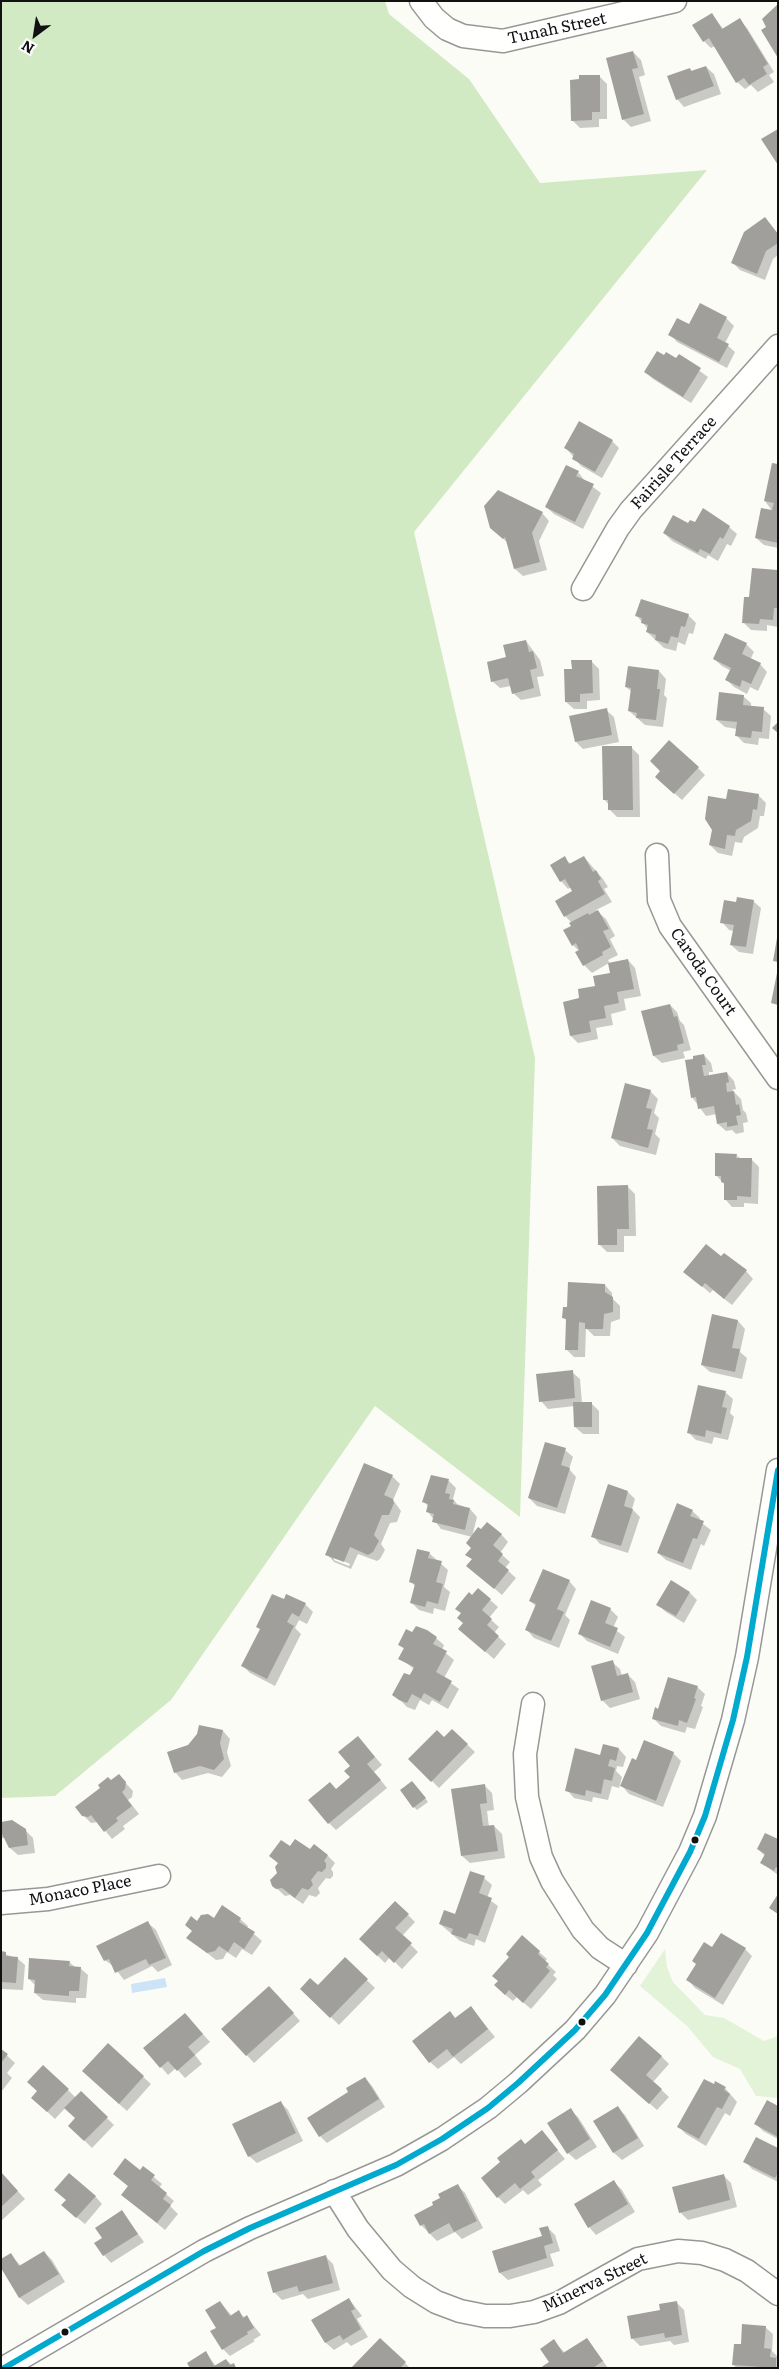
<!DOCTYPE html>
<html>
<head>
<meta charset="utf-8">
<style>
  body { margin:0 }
  #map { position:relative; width:779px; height:2369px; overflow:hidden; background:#fcfcf7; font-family:Literata,serif }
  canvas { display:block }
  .frame { position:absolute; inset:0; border:2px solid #111; pointer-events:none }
  .north { position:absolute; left:10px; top:10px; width:50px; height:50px; -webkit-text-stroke:4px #fff; paint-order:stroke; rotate:211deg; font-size:14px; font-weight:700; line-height:20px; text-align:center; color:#111 }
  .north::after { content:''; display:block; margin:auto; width:18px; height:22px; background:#111; clip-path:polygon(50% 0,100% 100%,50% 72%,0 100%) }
</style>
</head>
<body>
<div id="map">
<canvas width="779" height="2369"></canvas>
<div class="frame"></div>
<div class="north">N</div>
</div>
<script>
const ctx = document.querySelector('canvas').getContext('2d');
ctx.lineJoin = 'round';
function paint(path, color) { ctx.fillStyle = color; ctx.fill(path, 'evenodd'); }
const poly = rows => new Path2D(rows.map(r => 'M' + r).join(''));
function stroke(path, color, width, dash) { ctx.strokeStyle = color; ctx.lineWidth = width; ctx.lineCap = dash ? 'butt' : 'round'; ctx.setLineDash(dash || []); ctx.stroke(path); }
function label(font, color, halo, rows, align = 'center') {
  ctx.font = font + ' Literata,serif'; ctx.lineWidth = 5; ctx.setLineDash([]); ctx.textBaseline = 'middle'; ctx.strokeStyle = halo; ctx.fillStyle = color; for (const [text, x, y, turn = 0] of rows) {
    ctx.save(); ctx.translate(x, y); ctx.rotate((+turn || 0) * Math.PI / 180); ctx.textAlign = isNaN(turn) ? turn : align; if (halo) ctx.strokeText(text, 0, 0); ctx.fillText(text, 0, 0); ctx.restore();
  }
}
paint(poly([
  [665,1949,667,1967,673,1982,705,2015,724,2018,764,2041,778,2036,778,2098,756,2096,740,2069,713,2057,687,2026,640,1986]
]), '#e3f3d7');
paint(poly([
  [1,1,385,1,389,14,469,79,540,183,707,170,414,532,535,1058,520,1517,375,1406,171,1700,55,1796,1,1798]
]), '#d2eac4');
paint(poly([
  [165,1978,167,1987,132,1993,131,1984]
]), '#cce3f8');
paint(poly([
  [712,14,724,30,739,20,747,28,774,72,769,75,774,82,758,92,751,85,745,89,737,82,715,46,711,48,704,41],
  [633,52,641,60,645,75,639,77,651,121,631,127,623,119],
  [706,67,714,74,721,94,684,107,677,99,690,69,693,72],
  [599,76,607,84,607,119,599,119,599,127,580,128,572,120],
  [765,218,778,234,778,255,773,259,765,280,740,270,733,263],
  [701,305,726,318,734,326,725,343,735,352,727,368,677,342,670,334,690,326],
  [679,356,708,377,691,403,653,379,645,372,676,360],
  [612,441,619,448,602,478,581,466,566,448],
  [778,465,778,548,764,545,756,538,773,512,765,501],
  [578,472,585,481,601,493,583,529,554,514,546,507],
  [542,513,549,521,539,541,547,570,523,576,515,569,508,543,499,535],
  [688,525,729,527,737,534,731,546,727,544,718,561,708,555,706,559,672,541,664,533],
  [778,572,778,627,767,625,767,631,751,630,743,622,750,599],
  [688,615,696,623,693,634,689,633,685,645,678,642,676,651,664,648,647,632,648,629,637,616],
  [526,641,540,660,544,676,537,677,541,696,521,700,513,693,511,686,500,688,492,681,508,658],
  [746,644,754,652,750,660,760,664,767,672,758,691,750,687,747,694,734,687,727,680,731,671,722,666,714,659],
  [591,661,599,669,600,700,587,701,587,709,574,709,566,702,573,670],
  [659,671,666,679,664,695,667,698,663,727,645,725,629,711,632,692,626,687],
  [743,696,751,703,751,707,763,709,771,716,769,739,759,738,758,745,744,743,737,736,737,729,725,727,717,720],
  [606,710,614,717,619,742,583,749,576,742],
  [632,748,639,755,640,817,617,817,609,809,609,805,604,799],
  [698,768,705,775,682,800,664,784,662,771],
  [758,795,766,803,764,816,760,816,758,828,744,837,742,843,735,842,732,856,718,853,710,845,727,800],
  [584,857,603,879,608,887,604,889,612,902,596,910,606,919,615,936,610,939,618,955,608,960,610,964,628,960,635,968,641,996,624,999,626,1010,611,1014,613,1025,596,1028,598,1039,578,1043,571,1036,581,999,612,974,609,963,592,973,584,965,579,951,573,945,572,923,565,916,573,892,571,887,568,889,561,881,564,858,571,864],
  [753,901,761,908,753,954,739,952,731,945,734,931,729,930,722,922,737,903],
  [670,1005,677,1012,680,1021,684,1025,691,1050,683,1052,685,1058,662,1063,654,1056,642,1012],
  [704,1055,711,1063,713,1072,709,1072,709,1076,727,1073,734,1081,736,1089,732,1090,741,1099,743,1110,746,1113,748,1122,743,1123,744,1132,736,1134,732,1130,726,1131,718,1124,717,1114,706,1116,692,1097,695,1060],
  [650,1091,658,1099,654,1113,659,1118,655,1134,660,1139,656,1155,620,1146,612,1138],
  [736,1155,741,1159,752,1160,759,1167,758,1204,744,1203,744,1207,732,1207,725,1199,725,1185,716,1175],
  [628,1187,635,1194,636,1236,624,1236,624,1252,607,1252,599,1244],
  [746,1271,753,1279,732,1305,713,1290,710,1293,685,1272],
  [605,1285,612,1293,612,1298,620,1306,620,1319,611,1322,610,1336,594,1336,586,1328,585,1357,574,1357,566,1349,567,1321,564,1318,568,1308],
  [713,1316,738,1321,745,1329,740,1352,747,1358,742,1379,710,1372,702,1365],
  [572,1372,580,1379,582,1403,591,1403,599,1411,599,1434,583,1434,575,1427,575,1406,548,1409,541,1401],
  [725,1392,733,1399,730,1413,734,1417,728,1440,714,1437,712,1444,696,1440,689,1433],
  [565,1450,573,1457,569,1469,576,1477,565,1514,537,1506,529,1498],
  [392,1476,400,1484,393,1500,401,1511,397,1522,390,1523,381,1544,385,1550,380,1559,377,1561,358,1554,351,1569,334,1562,327,1554],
  [334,1557,350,1564,349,1566,334,1560],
  [448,1480,456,1488,453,1499,457,1504,470,1509,477,1517,472,1537,501,1534,508,1542,500,1553,510,1562,505,1568,516,1578,502,1595,468,1566,473,1560,467,1555,472,1548,472,1537,441,1529,428,1512,429,1507,424,1502],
  [628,1492,635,1499,632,1509,640,1517,628,1553,600,1544,593,1536],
  [692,1511,700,1518,699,1521,711,1530,704,1546,701,1544,691,1570,666,1560,658,1553],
  [429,1553,448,1570,444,1587,450,1592,445,1611,434,1608,433,1614,419,1610,412,1603,416,1587,410,1581],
  [569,1581,576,1589,565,1615,570,1620,559,1648,534,1638,527,1630,537,1607,530,1601],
  [690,1593,697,1600,684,1623,666,1612,658,1605],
  [472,1597,490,1600,498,1607,489,1618,499,1627,494,1633,506,1644,494,1659,459,1629,464,1624],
  [284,1601,305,1604,313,1612,307,1624,299,1620,295,1628,301,1634,275,1686,250,1673,243,1666,261,1630,257,1626],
  [610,1609,618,1617,613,1628,625,1637,618,1654,587,1641,579,1633],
  [413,1633,436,1638,444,1645,442,1650,454,1660,444,1678,459,1689,448,1709,432,1700,429,1705,420,1700,415,1710,407,1707,394,1694,414,1669,400,1658,404,1649,400,1645],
  [612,1662,620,1669,622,1676,627,1674,635,1682,640,1699,610,1708,602,1700],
  [697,1687,705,1694,701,1706,703,1707,695,1729,687,1727,685,1733,661,1726,653,1718,659,1710],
  [200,1726,223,1731,230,1739,227,1752,231,1766,222,1777,208,1773,182,1780,175,1772,188,1747,199,1735],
  [452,1730,475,1752,439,1788,410,1759,444,1739],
  [365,1745,382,1765,374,1772,387,1788,336,1830,329,1823,336,1790,351,1777,351,1766],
  [619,1749,626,1757,623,1767,617,1766,616,1771,622,1777,619,1788,612,1786,608,1800,593,1797,592,1802,574,1798,567,1790,601,1756],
  [673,1753,681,1761,663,1807,629,1794,622,1786,636,1762],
  [119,1776,133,1791,132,1797,128,1800,139,1814,123,1826,125,1829,112,1839,98,1822,91,1823,83,1815,111,1782],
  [484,1785,492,1793,494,1810,487,1811,489,1827,494,1826,502,1834,505,1858,470,1863,462,1856],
  [416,1786,428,1802,417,1810,414,1807],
  [1,1823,25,1830,33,1838,35,1853,18,1855,10,1848,5,1838,1,1838],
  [778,1841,778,1875,762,1863,765,1856,758,1849],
  [291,1848,328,1856,335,1863,331,1869,333,1872,333,1876,330,1879,326,1878,318,1888,320,1893,316,1897,309,1895,303,1904,290,1895,285,1896,273,1885,278,1873,278,1863,271,1856],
  [484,1878,492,1885,487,1898,498,1906,485,1943,476,1939,474,1946,460,1941,440,1924,455,1915],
  [408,1915,415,1922,402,1936,418,1952,402,1969,390,1957,385,1963,360,1939],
  [240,1919,248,1926,247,1928,262,1941,252,1955,242,1949,236,1958,227,1952,223,1959,216,1960,188,1938,197,1922],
  [148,1923,156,1930,172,1965,158,1972,152,1966,124,1980,114,1967,105,1960],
  [712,1949,745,1949,752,1956,723,2005,695,1988,688,1980],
  [539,1952,547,1959,545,1962,556,1972,553,1975,557,1979,531,2009,517,1997,513,2001,503,1993],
  [1,1953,17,1958,25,1965,23,1990,1,1989],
  [345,1959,375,1988,339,2025,302,1989,318,1987],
  [69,1962,75,1967,80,1968,88,1975,86,1998,76,1998,76,2003,43,2000,35,1993,36,1986,29,1979],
  [277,1995,300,2021,254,2063,223,2029],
  [471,2008,495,2037,461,2064,454,2057,438,2069,430,2062,450,2013,456,2019],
  [192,2022,210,2042,195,2055,202,2064,185,2078,176,2068,168,2075,145,2048],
  [108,2045,151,2084,127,2111,91,2079],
  [1,2050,15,2063,7,2073,12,2078,1,2092],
  [661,2056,669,2064,653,2082,669,2097,657,2110,619,2077],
  [365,2078,372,2086,385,2107,327,2143,320,2136,350,2093],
  [725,2088,737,2102,730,2116,725,2113,706,2146,686,2134,679,2127],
  [68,2090,76,2098,81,2093,114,2125,92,2148,70,2126,77,2118,66,2107,55,2119,40,2105,39,2091],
  [280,2102,288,2110,303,2141,257,2163,249,2156],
  [617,2107,625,2115,644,2146,622,2160,614,2153,595,2121],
  [778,2108,778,2139,763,2131,755,2123],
  [570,2110,578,2117,597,2147,576,2160,568,2153],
  [542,2132,565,2159,538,2180,542,2185,528,2195,523,2190,505,2204,498,2197,525,2145],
  [778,2150,778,2182,752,2169,745,2161],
  [143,2168,162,2184,159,2188,174,2201,170,2206,178,2214,165,2230,123,2195,129,2187,114,2174,140,2172],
  [1,2173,25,2199,1,2221],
  [723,2175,731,2183,737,2207,688,2220,680,2212],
  [614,2182,622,2190,635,2212,596,2235,589,2227],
  [458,2186,465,2193,483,2228,462,2239,455,2232,437,2241,421,2225,435,2205],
  [95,2196,102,2204,85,2224,70,2212,67,2200],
  [122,2212,144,2242,111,2263,104,2255],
  [547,2227,555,2235,560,2251,550,2254,554,2266,508,2280,500,2273,494,2252,543,2237],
  [44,2252,52,2260,65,2282,28,2305,20,2298,1,2266,11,2255,21,2266],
  [325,2256,333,2264,340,2290,308,2299,303,2294,282,2300,274,2292],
  [349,2299,362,2316,357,2319,368,2337,351,2346,347,2342,334,2350,326,2343,313,2320],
  [220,2302,232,2316,239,2312,245,2318,247,2317,261,2335,253,2340,255,2341,230,2356,223,2349,217,2328],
  [676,2302,684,2310,689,2342,674,2345,670,2341,640,2346,632,2338,662,2311],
  [765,2327,773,2334,772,2351,778,2357,778,2368,736,2368,734,2365,742,2346],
  [587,2339,608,2368,542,2368,551,2362,554,2341,565,2353],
  [206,2353,216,2366,226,2360,236,2368,192,2368],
  [405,2363,410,2368,353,2368]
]), '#0003');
paint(poly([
  [778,4,778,58,761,30,766,27,762,19],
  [712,13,722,29,740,18,768,64,763,67,767,74,749,85,744,78,736,83,709,38,703,42,692,25],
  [633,51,638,68,632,69,644,114,622,120,606,58],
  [706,66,714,86,676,100,667,76,690,68,691,71],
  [579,75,600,75,600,112,592,112,592,120,571,121,570,80,579,79],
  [778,129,778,165,761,139],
  [765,217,778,234,778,243,766,251,757,274,731,263,744,232],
  [700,303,727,317,717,338,729,344,719,362,668,335,677,318,689,324],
  [657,351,664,355,666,352,676,358,679,354,701,368,683,397,644,372],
  [579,421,613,440,595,472,572,459,574,454,564,448],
  [772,463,778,464,778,543,755,538,761,508,772,510,774,503,764,501],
  [566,465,579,471,576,476,594,484,575,522,545,507],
  [498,490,543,512,532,533,540,562,514,569,505,537,503,539,490,528,484,506],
  [703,508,730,526,723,539,720,537,710,554,700,549,698,553,663,533,673,515,688,523,690,520,695,522],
  [752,568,778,570,777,608,774,608,773,620,760,619,759,624,742,623,744,597,749,597],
  [641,599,689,614,685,627,681,626,678,638,671,636,668,644,655,640,656,635,646,632,648,625,641,623,642,618,635,616],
  [725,633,747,643,742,654,761,663,751,684,742,680,740,687,725,680,731,668,713,659],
  [526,640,529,652,533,651,537,668,530,670,534,688,512,694,508,678,491,682,487,662,506,657,503,645],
  [571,660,592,660,593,693,580,694,580,702,565,702,564,669,572,669],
  [628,666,659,670,657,689,660,689,656,720,636,718,637,713,628,711,631,688,625,687],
  [719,692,744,695,743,705,764,707,762,732,752,731,751,738,735,736,737,722,716,720],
  [607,708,612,735,575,742,569,716],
  [778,722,778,733,772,728],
  [669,740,699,767,674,794,655,777,660,771,650,761],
  [602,746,632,746,633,810,608,810,608,800,603,800],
  [728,789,759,794,757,810,753,809,751,821,736,830,735,836,727,835,725,849,709,845,712,830,705,819,708,796,726,799],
  [565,856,569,864,584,856,593,872,596,870,601,879,598,881,605,894,564,917,555,901,572,891,565,879,560,882,550,865],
  [737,897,754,900,746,947,730,945,734,925,720,923,724,900,736,902],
  [598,910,609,929,603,931,611,947,602,952,603,955,583,966,575,952,579,950,576,943,572,946,563,930,571,926,569,923,588,913,589,915],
  [777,938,778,939,778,962,773,961],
  [628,959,634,989,617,992,619,1003,604,1006,606,1018,589,1021,591,1032,570,1036,563,1002,579,998,578,989,595,986,593,976,610,973,608,963],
  [777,973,778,973,778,1005,771,1003],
  [670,1004,674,1017,677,1016,684,1043,677,1045,678,1050,653,1056,641,1011],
  [704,1054,706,1065,702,1065,704,1076,727,1072,729,1082,726,1083,727,1092,734,1091,736,1105,739,1104,741,1115,736,1116,738,1125,727,1127,727,1122,717,1124,714,1106,698,1109,696,1097,691,1098,685,1060,693,1059,693,1056],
  [625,1083,651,1090,646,1108,652,1109,647,1129,653,1130,648,1148,611,1138],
  [715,1153,737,1154,736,1158,752,1158,751,1197,737,1196,737,1200,724,1200,724,1183,721,1182,721,1176,715,1176],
  [628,1185,629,1229,617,1229,617,1245,598,1245,597,1186],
  [706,1244,721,1256,724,1253,747,1270,724,1299,705,1283,702,1287,683,1272],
  [568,1282,605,1284,605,1292,613,1297,613,1312,604,1314,603,1329,585,1329,585,1323,579,1322,578,1350,565,1350,566,1319,562,1318,563,1307,567,1307],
  [712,1314,738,1320,732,1348,740,1349,735,1372,701,1365],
  [573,1370,575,1398,539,1402,536,1374],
  [698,1385,726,1391,722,1407,727,1408,721,1434,706,1430,705,1437,687,1433],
  [573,1402,592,1402,592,1427,574,1427],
  [545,1442,566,1448,561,1465,570,1468,557,1508,528,1498],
  [364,1463,393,1475,384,1495,393,1499,394,1503,389,1515,382,1515,374,1535,379,1541,373,1552,368,1555,350,1547,344,1562,325,1555],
  [431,1475,449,1479,445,1493,450,1494,449,1499,454,1500,453,1504,470,1508,465,1530,432,1522,434,1514,426,1512,428,1504,422,1502],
  [608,1484,628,1491,624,1506,633,1509,621,1546,591,1537],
  [677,1503,693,1510,690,1516,704,1521,697,1539,693,1538,683,1563,657,1553],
  [487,1522,502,1534,493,1545,503,1554,498,1561,509,1570,494,1589,466,1566,472,1559,465,1555,471,1548,466,1543,478,1527,481,1529],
  [417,1549,430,1552,428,1558,442,1561,436,1582,443,1584,438,1604,427,1601,425,1607,410,1603,415,1584,409,1582],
  [543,1569,570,1580,557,1609,564,1612,551,1641,525,1630,536,1604,529,1601],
  [671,1580,690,1592,676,1616,656,1605],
  [478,1588,491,1599,482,1610,492,1619,487,1625,499,1636,485,1652,458,1629,463,1623,457,1618,461,1613,455,1609,469,1592,472,1595],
  [272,1594,284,1599,286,1594,306,1603,299,1617,292,1613,287,1622,294,1626,267,1679,241,1666,260,1629,256,1627],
  [591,1600,611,1608,605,1623,618,1628,610,1647,578,1634],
  [416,1626,427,1630,437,1637,433,1644,447,1651,436,1672,452,1681,440,1702,424,1693,421,1699,412,1694,407,1703,399,1700,392,1695,404,1673,410,1675,414,1667,398,1659,404,1648,398,1645,406,1629,412,1632],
  [613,1660,617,1676,628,1673,633,1692,601,1701,591,1666],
  [668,1677,698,1686,694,1698,696,1699,687,1723,679,1720,678,1726,652,1719,655,1707,658,1709],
  [199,1725,223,1730,220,1743,224,1759,214,1770,200,1766,174,1773,167,1752,188,1745,197,1734],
  [452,1729,468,1744,431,1782,408,1759,437,1730,444,1737],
  [358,1736,375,1757,367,1764,381,1780,328,1824,308,1800,330,1782,336,1789,350,1777,344,1771,350,1766,338,1752],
  [644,1740,674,1752,656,1801,620,1786,632,1758,636,1760],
  [603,1744,619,1748,616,1761,610,1759,608,1766,615,1768,612,1781,604,1779,601,1794,586,1790,585,1796,565,1791,575,1748,600,1755],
  [119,1774,126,1782,125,1789,122,1792,132,1806,116,1818,118,1821,104,1832,91,1815,88,1817,82,1816,75,1807,100,1788,98,1785,108,1777,111,1780],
  [412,1781,426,1798,413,1808,400,1790],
  [485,1784,487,1803,480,1804,483,1826,494,1825,498,1851,461,1856,451,1789],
  [12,1820,26,1829,28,1845,9,1848,1,1832,1,1822],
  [765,1833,778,1839,778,1868,776,1867,774,1871,760,1863,765,1854,757,1849],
  [295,1839,310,1849,314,1844,328,1855,324,1861,326,1863,326,1868,322,1872,318,1871,311,1880,313,1885,308,1890,302,1888,295,1898,282,1888,276,1889,272,1886,270,1880,277,1873,275,1867,278,1863,269,1856,281,1840,290,1846],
  [470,1871,485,1876,479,1893,492,1898,478,1936,469,1933,466,1939,451,1934,453,1929,439,1924,444,1910,455,1914],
  [778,1894,778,1914,769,1908],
  [395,1901,409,1914,395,1928,412,1943,394,1963,382,1951,377,1956,359,1939],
  [222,1905,241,1918,239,1922,255,1932,244,1949,234,1942,228,1952,219,1946,215,1951,207,1953,186,1938,192,1931,185,1925,191,1916,197,1921,201,1915,208,1914,214,1918],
  [148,1921,166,1958,149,1965,146,1959,115,1973,109,1959,104,1961,96,1946],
  [721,1933,746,1948,715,1998,686,1980,696,1964,692,1961,704,1942,712,1947],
  [522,1935,540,1951,538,1954,549,1964,546,1967,550,1971,523,2003,509,1990,505,1995,494,1985,498,1981,492,1976,509,1957,506,1954],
  [1,1951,6,1952,6,1956,18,1957,16,1983,1,1982],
  [345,1957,368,1979,330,2018,300,1989,310,1978,318,1985],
  [29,1958,70,1961,69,1966,81,1967,79,1991,69,1991,69,1996,34,1993,35,1980,28,1979],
  [269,1986,294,2013,246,2056,221,2029],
  [471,2006,488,2029,453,2057,447,2049,429,2063,412,2041,450,2011,455,2018],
  [185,2013,203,2034,188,2047,195,2055,177,2071,168,2061,160,2068,143,2048],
  [639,2036,662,2056,646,2075,662,2089,649,2104,610,2070],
  [108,2043,144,2076,119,2104,82,2071],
  [1,2049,8,2054,1,2063],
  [43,2065,69,2089,47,2112,31,2098,37,2091,27,2082],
  [365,2077,379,2099,319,2137,307,2118,348,2092,346,2088],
  [704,2079,714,2084,715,2081,726,2087,724,2090,730,2094,722,2109,717,2107,699,2139,677,2127],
  [81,2091,108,2117,84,2141,68,2126,75,2118,64,2108],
  [767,2100,778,2106,778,2137,754,2124],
  [281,2101,296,2133,248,2157,232,2124],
  [618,2106,638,2138,613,2153,593,2121],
  [571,2108,590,2139,567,2154,547,2123],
  [542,2130,558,2150,531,2172,535,2177,520,2189,515,2183,497,2198,481,2178,500,2162,497,2158,521,2139,525,2144],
  [756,2137,778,2148,778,2173,775,2178,743,2162],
  [125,2158,140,2170,143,2166,155,2175,151,2180,167,2193,163,2199,171,2205,157,2223,121,2195,128,2186,113,2174],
  [1,2172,18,2191,1,2207],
  [69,2173,96,2196,76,2218,61,2205,66,2200,54,2190],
  [724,2174,730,2200,679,2213,672,2187],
  [614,2180,628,2204,588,2228,574,2204],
  [458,2184,477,2221,454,2232,449,2223,429,2234,424,2224,420,2226,414,2215,433,2205,432,2202,440,2198,438,2194],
  [122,2210,138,2234,103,2256,94,2243,102,2238,95,2228],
  [548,2226,553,2243,544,2246,547,2258,499,2273,492,2251,542,2236,539,2228],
  [44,2251,59,2274,19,2298,1,2268,1,2259,11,2253,19,2266],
  [326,2255,333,2283,299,2292,297,2286,273,2293,267,2272],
  [349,2298,355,2309,351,2311,361,2329,343,2340,340,2335,325,2343,311,2320],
  [220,2301,230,2316,239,2310,243,2318,247,2315,254,2328,247,2332,248,2334,222,2350,210,2331,216,2328,205,2310],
  [677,2301,682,2335,665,2338,664,2333,631,2339,627,2316,660,2310,659,2304],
  [742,2324,766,2326,764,2348,771,2349,770,2357,776,2358,776,2368,732,2365,734,2344,741,2344],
  [380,2338,406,2362,400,2368,351,2368],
  [587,2338,603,2361,593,2368,540,2368,549,2362,540,2349,554,2339,563,2353],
  [206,2351,214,2366,226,2359,230,2365,234,2363,236,2368,190,2368,187,2363]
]), '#a19f9c');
const minor = poly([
  [421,1,434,18,447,29,463,36,503,41,675,1],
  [583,589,618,528,631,510,778,346],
  [657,855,659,900,670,926,778,1078],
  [533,1704,525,1754,527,1797,541,1857,552,1881,583,1930,600,1948,626,1965],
  [1,1903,48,1899,159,1876],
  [334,2191,358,2229,392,2270,412,2287,436,2302,460,2311,485,2316,510,2316,534,2312,559,2303,638,2259,678,2251,702,2253,725,2260,747,2271,778,2294],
  [4,2368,204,2251,250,2228,396,2165,442,2139,488,2108,518,2083,575,2030,605,1995,647,1933,690,1852,705,1816,733,1720,747,1657,778,1470]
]);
stroke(minor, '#979795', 25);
stroke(minor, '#fffffe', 22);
stroke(poly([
  [4,2368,204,2251,250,2228,396,2165,442,2139,488,2108,518,2083,575,2030,605,1995,647,1933,690,1852,705,1816,733,1720,747,1657,778,1470]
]), '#00a9ce', 6);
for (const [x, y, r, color] of [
  [695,1840,4.5,"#111"],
  [582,2022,4.5,"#111"],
  [65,2332,4.5,"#111"]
]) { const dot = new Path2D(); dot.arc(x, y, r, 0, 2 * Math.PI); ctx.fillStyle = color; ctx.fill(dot); stroke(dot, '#fff', 2); }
label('16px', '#111', '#fff', [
  ["Tunah Street",557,29,-12],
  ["Fairisle Terrace",674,463,-48],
  ["Caroda Court",703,972,55],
  ["Monaco Place",80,1891,-11],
  ["Minerva Street",595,2283,-26]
]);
</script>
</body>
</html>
